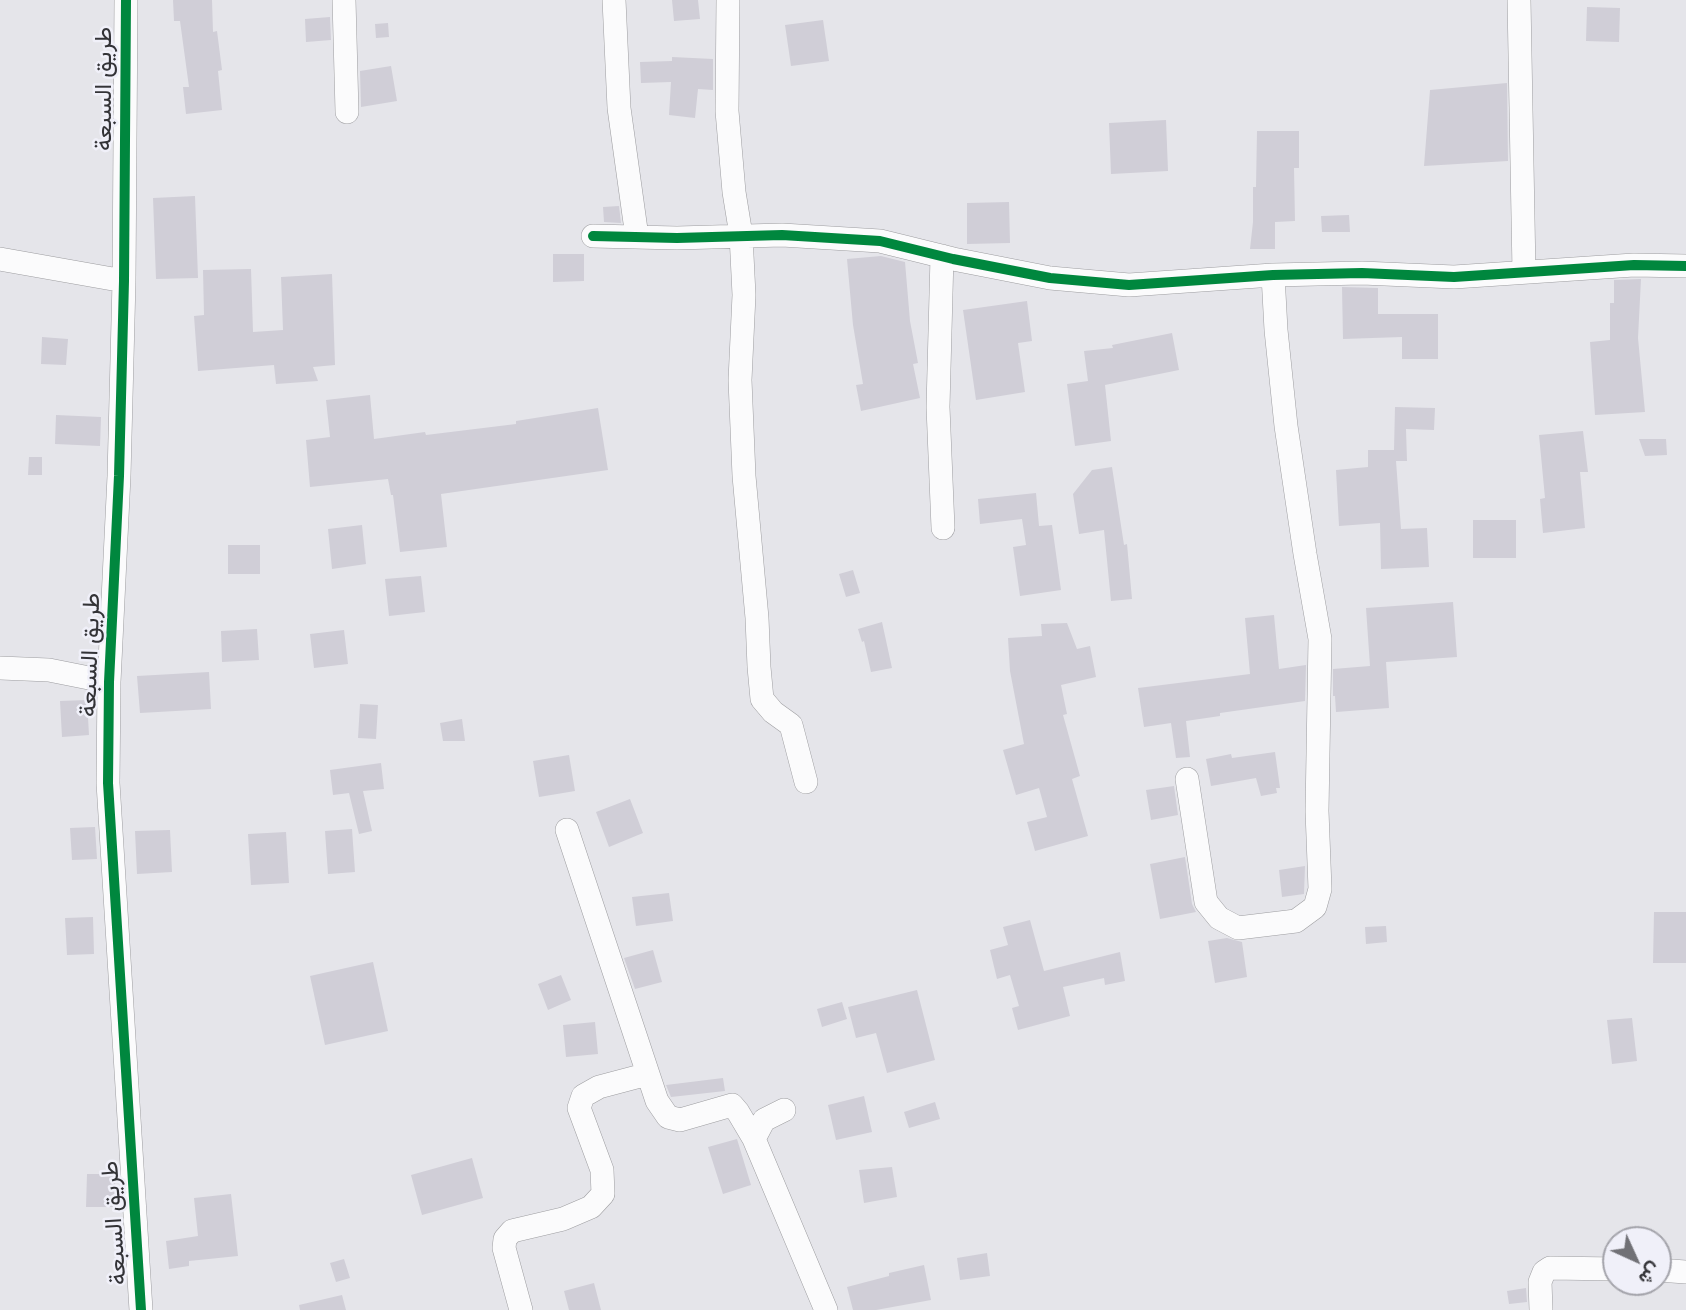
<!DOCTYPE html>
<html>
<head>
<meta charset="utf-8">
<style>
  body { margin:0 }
  #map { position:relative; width:1686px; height:1310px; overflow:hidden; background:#e5e5ea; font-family:Raleway,Vazirmatn,sans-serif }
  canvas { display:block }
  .north { position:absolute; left:1602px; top:1226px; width:70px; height:70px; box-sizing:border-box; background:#f0f0f9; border:2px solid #a4a4ab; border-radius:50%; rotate:135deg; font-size:19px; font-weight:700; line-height:28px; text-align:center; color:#333337 }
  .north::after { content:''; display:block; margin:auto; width:24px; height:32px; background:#717176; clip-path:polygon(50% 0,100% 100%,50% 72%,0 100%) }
</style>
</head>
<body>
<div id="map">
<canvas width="1686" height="1310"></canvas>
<div class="north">ش</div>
</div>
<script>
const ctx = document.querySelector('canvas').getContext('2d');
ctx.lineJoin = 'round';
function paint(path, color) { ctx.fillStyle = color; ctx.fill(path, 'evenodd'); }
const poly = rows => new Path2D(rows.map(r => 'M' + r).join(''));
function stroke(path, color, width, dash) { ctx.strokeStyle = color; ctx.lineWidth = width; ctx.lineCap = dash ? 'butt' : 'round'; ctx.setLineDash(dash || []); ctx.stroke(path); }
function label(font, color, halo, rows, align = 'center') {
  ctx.font = font + ' Raleway,Vazirmatn,sans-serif'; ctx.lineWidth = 5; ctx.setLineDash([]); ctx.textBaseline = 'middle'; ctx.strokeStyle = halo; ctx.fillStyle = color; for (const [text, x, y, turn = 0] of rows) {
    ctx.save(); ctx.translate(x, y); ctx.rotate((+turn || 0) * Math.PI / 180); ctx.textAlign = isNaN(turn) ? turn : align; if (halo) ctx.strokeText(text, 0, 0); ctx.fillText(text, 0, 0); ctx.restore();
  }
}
paint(poly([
  [173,0,212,0,213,32,217,31,222,70,218,71,222,110,186,114,183,87,189,87,180,21,174,21],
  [672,0,698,0,700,19,674,21],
  [1587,7,1620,8,1619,42,1586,41],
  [330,17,331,40,306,42,305,19],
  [823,20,829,61,791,66,785,25],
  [388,23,389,37,376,38,375,24],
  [672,57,713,59,713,90,698,89,695,118,669,115,671,82,641,83,640,62,672,61],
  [391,66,397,101,361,107,360,71],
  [1507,83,1508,161,1424,166,1430,90],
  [1166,120,1168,171,1111,174,1109,123],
  [1257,131,1299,131,1299,168,1294,168,1295,221,1275,222,1275,249,1250,249,1253,222,1253,187,1256,187],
  [195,196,198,278,156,279,153,198],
  [1009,202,1010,243,967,244,967,203],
  [619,206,621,223,604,222,603,207],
  [1349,215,1350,232,1322,232,1321,216],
  [553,254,584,254,584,281,553,282],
  [881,256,905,262,910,321,918,363,913,364,920,398,861,411,856,385,863,384,853,325,847,259],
  [251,269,253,332,283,330,281,277,332,274,335,365,313,367,318,381,276,384,274,365,198,371,194,316,204,315,203,270],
  [1641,279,1638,338,1645,412,1595,415,1590,342,1610,340,1610,303,1614,303,1614,280],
  [1342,287,1378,288,1378,314,1438,314,1438,359,1402,359,1402,337,1343,339],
  [1027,301,1032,341,1018,343,1025,392,976,400,963,310],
  [1172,333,1179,370,1105,385,1111,441,1075,446,1067,384,1088,381,1084,351,1113,348,1112,345],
  [42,337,68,339,66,365,41,364],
  [370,395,374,439,425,432,426,435,516,424,516,421,598,408,608,470,441,494,447,547,400,552,393,495,391,495,388,479,310,487,306,440,330,437,326,400],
  [1395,407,1435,408,1434,430,1406,429,1407,461,1396,461,1401,529,1427,528,1429,567,1381,569,1380,523,1339,526,1336,470,1368,467,1368,450,1394,450],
  [56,415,101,417,100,446,55,444],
  [1583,431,1588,472,1580,472,1585,528,1543,533,1540,499,1545,498,1539,435],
  [1639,439,1666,439,1667,455,1645,456],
  [29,457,42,457,42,475,28,475],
  [1112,467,1124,545,1127,544,1132,599,1111,601,1104,530,1079,534,1073,494,1092,470],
  [1036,493,1039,526,1052,525,1061,590,1020,596,1013,547,1026,545,1022,519,980,524,978,499],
  [1473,520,1516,520,1516,558,1473,558],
  [362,525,366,564,332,569,328,529],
  [228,545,260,545,260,574,228,574],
  [853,570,860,593,846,597,839,574],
  [421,576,425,612,389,616,385,579],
  [1453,602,1457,657,1386,662,1389,708,1336,712,1335,696,1333,696,1333,669,1370,666,1366,608],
  [1274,615,1279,669,1306,665,1305,701,1220,713,1220,716,1186,721,1190,757,1176,758,1171,723,1144,727,1138,688,1250,674,1245,618],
  [882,622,892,668,871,672,864,641,862,642,858,629],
  [1067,623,1077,649,1090,646,1096,677,1061,685,1067,714,1063,715,1080,776,1072,779,1088,836,1035,851,1027,822,1047,817,1039,788,1016,795,1003,750,1024,744,1010,671,1008,638,1042,636,1041,624],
  [257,629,259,660,222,662,221,631],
  [344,630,348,664,314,668,310,634],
  [209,672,211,709,140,713,137,676],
  [87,700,89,735,62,737,60,701],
  [360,704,378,705,376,739,358,738],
  [462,719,465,741,443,741,440,723],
  [1275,752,1280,788,1276,788,1277,793,1261,796,1256,778,1211,786,1206,759,1231,754,1232,758],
  [569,755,575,791,539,797,533,761],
  [381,763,384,789,363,791,372,831,359,834,349,793,333,795,330,770],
  [1174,786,1178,815,1151,820,1146,790],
  [630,799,643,833,609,847,596,812],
  [95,827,97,859,72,860,70,828],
  [352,829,355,872,328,874,325,831],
  [170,830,172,872,137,874,135,831],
  [286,832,289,883,251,885,248,834],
  [1185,857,1192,904,1196,912,1160,919,1150,864],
  [1305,866,1304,894,1282,897,1279,870],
  [669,893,673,921,636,926,632,897],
  [1654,912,1686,912,1686,963,1653,963],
  [93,917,94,954,67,955,65,918],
  [1030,920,1044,971,1120,952,1125,981,1105,985,1104,978,1063,987,1070,1016,1018,1030,1012,1008,1019,1006,1010,975,997,979,990,950,1008,945,1003,927],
  [1386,926,1387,942,1366,944,1365,927],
  [1227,938,1242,942,1247,977,1215,983,1208,941],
  [653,950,662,982,635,989,624,958],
  [373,962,388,1031,325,1045,310,976],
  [561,975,571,1000,548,1010,538,984],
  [917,990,935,1060,887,1073,876,1033,856,1038,848,1007],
  [842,1002,847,1019,822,1027,817,1009],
  [1632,1018,1637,1061,1612,1064,1607,1020],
  [595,1022,598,1054,566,1057,563,1025],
  [723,1078,725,1091,671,1097,666,1085],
  [864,1096,872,1132,836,1140,828,1105],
  [935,1102,940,1119,909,1128,904,1112],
  [737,1139,751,1185,723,1194,708,1147],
  [472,1158,483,1198,422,1215,411,1175],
  [892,1167,897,1197,864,1203,859,1170],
  [87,1174,115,1174,115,1207,86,1207],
  [231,1194,238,1256,189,1261,189,1266,169,1269,166,1241,198,1236,194,1198],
  [987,1253,990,1276,960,1280,957,1258],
  [344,1259,350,1278,336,1282,330,1263],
  [924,1265,931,1300,876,1310,853,1310,847,1287,889,1276,889,1273],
  [594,1283,601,1310,569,1310,564,1291],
  [1526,1288,1527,1302,1509,1304,1507,1291],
  [342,1295,346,1310,300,1310,299,1305]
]), '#d0ced7');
const minor = poly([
  [126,0,124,281,119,476,109,682,108,783,141,1310],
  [344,0,347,112],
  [614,0,619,108,637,237],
  [728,0,727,111,734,192,741,235,744,295,740,380,744,476,757,618,759,667,762,699,773,712,791,725,806,782],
  [1519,0,1524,272],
  [593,236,677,238,782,235,880,241,953,259,1050,278,1129,285,1273,275,1362,273,1454,277,1634,265,1686,266],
  [942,256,938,407,943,528],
  [0,259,124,281],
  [0,668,49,670,109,682],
  [1187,779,1206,902,1219,918,1238,928,1296,921,1315,907,1320,889,1317,811,1320,639,1305,554,1286,426,1276,330,1273,275],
  [567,830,657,1101,668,1117,680,1120,732,1105,738,1112,754,1139],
  [784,1110,764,1120,754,1139,826,1310],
  [1658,1270,1686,1272],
  [521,1310,504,1248,505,1239,512,1231,563,1219,591,1207,603,1194,602,1170,579,1108,583,1096,599,1087,648,1074],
  [1541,1310,1540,1282,1544,1272,1550,1268,1616,1269]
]);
stroke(minor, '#9d9da0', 24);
stroke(minor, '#fbfbfc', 23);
stroke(poly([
  [126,0,124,281,119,476,109,682,108,783,141,1310],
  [593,236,677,238,782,235,880,241,953,259,1050,278,1129,285,1273,275,1362,273,1454,277,1634,265,1686,266]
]), '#00873e', 10);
label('24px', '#333337', '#f0f0f9', [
  ["طريق السبعة",104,89,-90],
  ["طريق السبعة",90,655,-88],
  ["طريق السبعة",114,1223,-94]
]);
</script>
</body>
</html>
